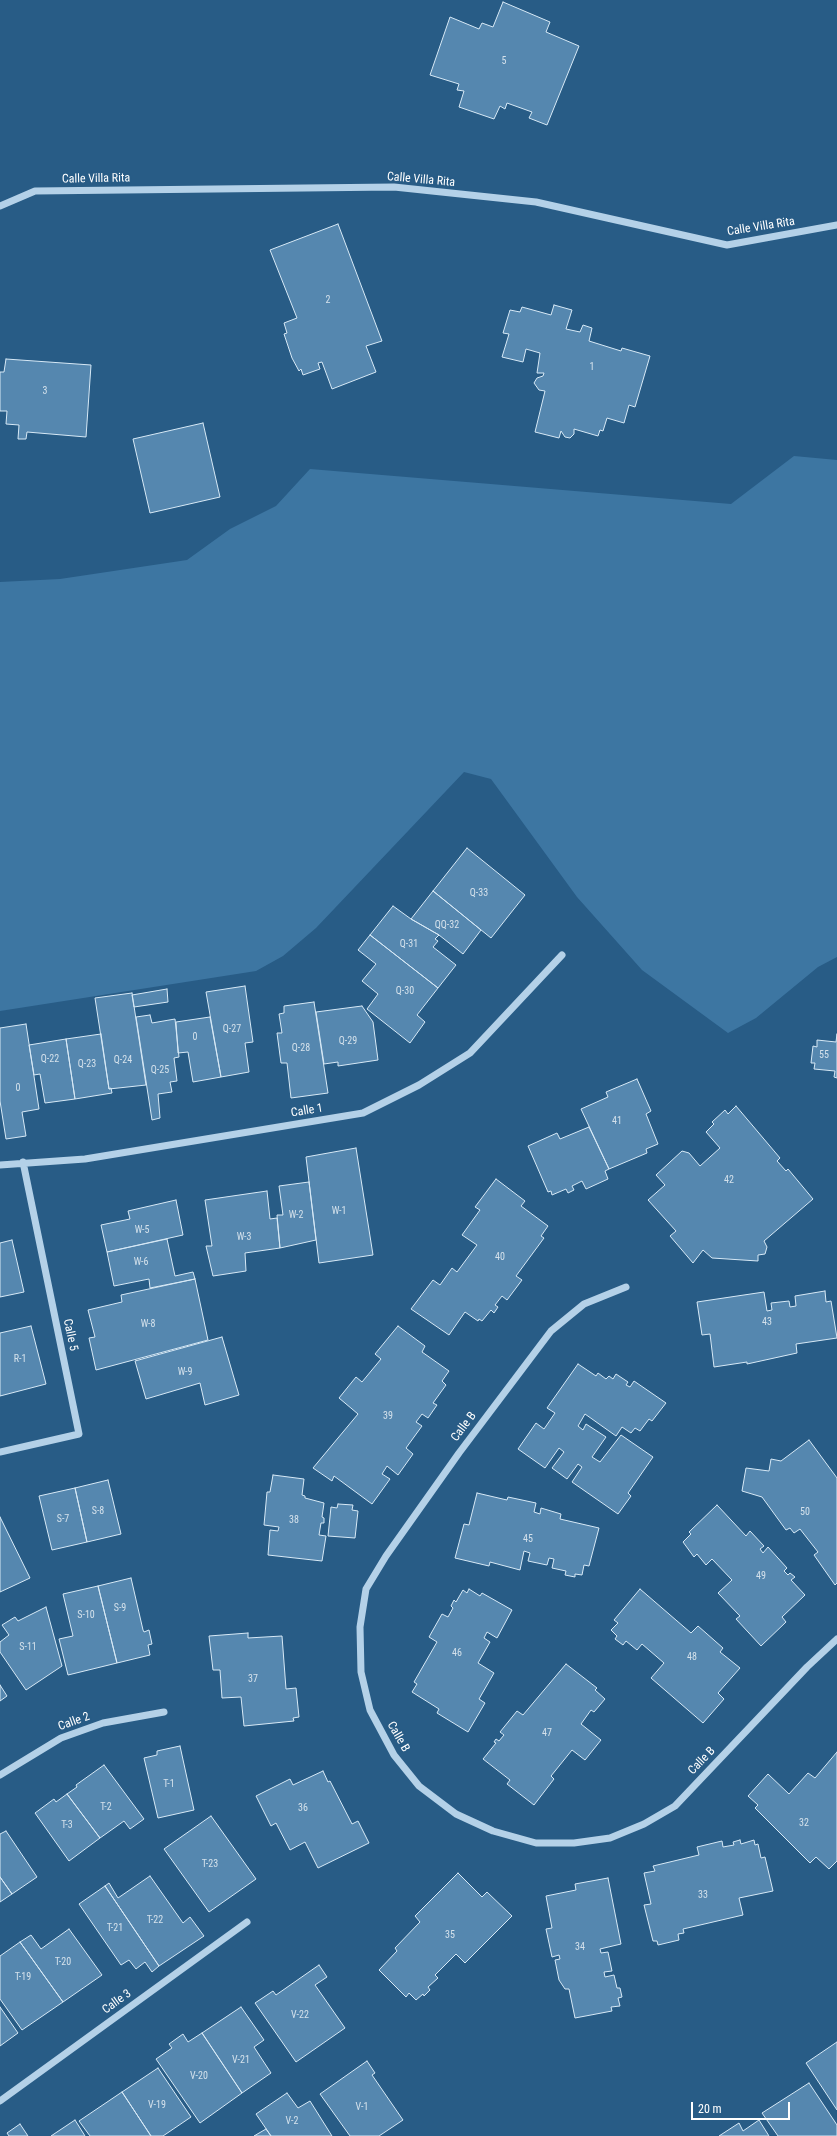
<!DOCTYPE html>
<html>
<head>
<meta charset="utf-8">
<style>
  body { margin:0 }
  #map { position:relative; width:837px; height:2136px; overflow:hidden; background:#285c86; font-family:"Roboto Condensed",sans-serif }
  canvas { display:block }
  .scale { position:absolute; left:691px; top:2102px; width:99px; height:18px; box-sizing:border-box; border:2px solid #fff; border-top:0; padding-left:5px; font-size:12px; line-height:14px; white-space:nowrap; color:#fff; -webkit-text-stroke:3px #285c86; paint-order:stroke }
</style>
</head>
<body>
<div id="map">
<canvas width="837" height="2136"></canvas>
<div class="scale">20 m</div>
</div>
<script>
const ctx = document.querySelector('canvas').getContext('2d');
ctx.lineJoin = 'round';
function paint(path, color) { ctx.fillStyle = color; ctx.fill(path, 'evenodd'); }
const poly = rows => new Path2D(rows.map(r => 'M' + r).join(''));
function stroke(path, color, width, dash) { ctx.strokeStyle = color; ctx.lineWidth = width; ctx.lineCap = dash ? 'butt' : 'round'; ctx.setLineDash(dash || []); ctx.stroke(path); }
function label(font, color, halo, rows, align = 'center') {
  ctx.font = font + ' "Roboto Condensed",sans-serif'; ctx.lineWidth = 3.5; ctx.setLineDash([]); ctx.textBaseline = 'middle'; ctx.strokeStyle = halo; ctx.fillStyle = color; for (const [text, x, y, turn = 0] of rows) {
    ctx.save(); ctx.translate(x, y); ctx.rotate((+turn || 0) * Math.PI / 180); ctx.textAlign = isNaN(turn) ? turn : align; if (halo) ctx.strokeText(text, 0, 0); ctx.fillText(text, 0, 0); ctx.restore();
  }
}
paint(poly([
  [794,456,837,460,837,957,818,967,756,1018,728,1033,642,970,577,897,491,779,464,772,316,928,283,956,256,971,0,1011,0,582,60,579,187,560,230,529,276,506,310,469,731,504]
]), '#3d76a2');
const building = poly([
  [503,2,550,22,546,32,579,46,547,125,529,118,532,112,507,103,505,109,500,106,494,119,459,107,464,91,457,90,459,84,430,75,450,17,479,29,482,23,493,27,503,2],
  [338,224,382,341,366,346,376,372,332,389,322,362,318,363,320,369,303,375,301,369,299,371,292,358,284,334,287,333,284,323,297,318,270,250,338,224],
  [554,305,572,310,566,329,580,332,583,325,592,328,589,341,621,351,622,348,650,356,635,407,629,405,624,423,607,418,603,431,600,430,598,436,574,429,574,434,570,438,565,437,561,431,559,438,535,432,545,391,539,390,534,383,537,378,543,376,544,373,537,373,540,353,526,349,523,362,502,357,509,334,503,333,510,310,520,312,522,307,551,315,554,305],
  [6,359,91,365,86,437,27,432,26,439,18,439,19,425,6,424,7,411,0,411,0,372,4,372,6,359],
  [203,423,220,497,150,513,133,439,203,423],
  [467,848,525,895,491,938,433,891,467,848],
  [433,891,481,930,463,954,439,935,411,919,433,891],
  [393,906,411,919,439,935,435,939,438,941,433,947,456,965,438,988,370,935,393,906],
  [370,935,438,988,417,1015,425,1022,410,1043,367,1009,378,994,362,981,376,964,358,950,370,935],
  [245,986,253,1042,245,1043,249,1072,221,1077,206,992,245,986],
  [167,989,168,1002,134,1007,132,995,167,989],
  [132,993,146,1085,109,1089,95,998,132,993],
  [314,1002,328,1093,291,1098,287,1063,281,1063,277,1033,282,1033,279,1014,284,1013,284,1006,314,1002],
  [362,1006,373,1022,378,1060,338,1066,338,1062,324,1064,316,1012,362,1006],
  [150,1015,152,1023,175,1019,179,1057,174,1058,177,1081,170,1082,172,1092,158,1094,160,1118,152,1120,136,1017,150,1015],
  [210,1017,221,1077,193,1082,188,1052,178,1053,176,1022,210,1017],
  [26,1024,39,1109,22,1112,26,1136,6,1139,0,1101,0,1028,26,1024],
  [101,1034,109,1089,111,1088,112,1093,75,1099,66,1039,101,1034],
  [837,1034,837,1078,834,1077,835,1071,814,1069,815,1063,811,1063,813,1046,817,1047,817,1040,836,1042,837,1034],
  [66,1039,75,1099,45,1103,40,1074,34,1075,29,1045,66,1039],
  [637,1079,651,1111,646,1114,658,1144,646,1149,647,1153,609,1169,581,1109,608,1097,606,1092,637,1079],
  [736,1106,780,1158,777,1161,786,1171,788,1169,813,1199,764,1241,767,1247,765,1254,758,1255,758,1261,712,1258,703,1250,693,1263,670,1236,676,1231,648,1200,665,1185,656,1175,682,1151,689,1153,700,1166,720,1148,706,1132,714,1124,712,1122,725,1110,728,1114,736,1106],
  [589,1127,609,1169,605,1171,608,1179,586,1189,582,1181,572,1186,574,1190,568,1193,566,1189,552,1195,551,1191,548,1192,528,1146,557,1133,560,1139,589,1127],
  [356,1148,373,1255,319,1263,306,1157,356,1148],
  [496,1179,525,1201,521,1206,548,1226,541,1236,544,1238,516,1276,522,1280,507,1300,502,1296,495,1305,498,1307,494,1313,491,1310,482,1321,479,1319,478,1321,465,1312,449,1335,411,1309,433,1280,440,1285,452,1268,457,1272,477,1245,462,1235,480,1210,475,1207,496,1179],
  [309,1182,316,1240,280,1248,277,1215,283,1215,279,1186,309,1182],
  [267,1191,270,1219,277,1218,280,1248,245,1253,246,1271,213,1276,206,1246,212,1246,205,1200,267,1191],
  [176,1200,183,1235,107,1252,101,1225,130,1219,128,1211,176,1200],
  [167,1239,175,1276,193,1272,195,1279,150,1288,149,1279,114,1286,107,1252,167,1239],
  [12,1240,24,1292,0,1297,0,1243,12,1240],
  [195,1279,208,1340,96,1370,89,1338,95,1337,88,1310,122,1302,121,1295,195,1279],
  [825,1291,826,1302,831,1301,837,1338,796,1344,797,1353,747,1364,747,1362,714,1367,710,1334,702,1335,697,1302,764,1292,767,1311,772,1310,771,1303,789,1301,790,1307,796,1306,795,1296,825,1291],
  [31,1326,46,1384,0,1396,0,1333,31,1326],
  [398,1326,425,1346,422,1352,449,1371,442,1381,446,1385,433,1403,437,1405,428,1418,422,1414,416,1422,422,1426,406,1448,413,1454,398,1475,387,1466,382,1474,390,1479,372,1504,334,1476,332,1481,313,1468,358,1414,339,1398,356,1377,362,1382,381,1359,375,1354,398,1326],
  [222,1337,239,1395,205,1405,200,1383,146,1399,135,1361,222,1337],
  [578,1364,596,1376,598,1373,606,1379,609,1376,613,1379,616,1374,628,1382,626,1385,630,1387,634,1381,666,1403,652,1421,649,1419,640,1431,635,1428,631,1433,622,1427,616,1436,585,1414,578,1426,583,1430,586,1424,606,1437,592,1457,600,1462,621,1435,653,1457,628,1493,631,1496,618,1514,572,1482,582,1467,578,1464,567,1479,552,1468,564,1452,559,1448,545,1468,518,1449,536,1423,544,1429,555,1413,547,1408,578,1364],
  [809,1440,837,1478,837,1583,835,1585,814,1555,818,1552,800,1529,794,1533,790,1528,786,1530,762,1497,742,1491,746,1468,769,1471,771,1459,781,1461,809,1440],
  [273,1475,304,1479,302,1495,305,1496,305,1498,324,1503,322,1517,324,1518,324,1523,321,1523,319,1535,326,1536,322,1561,268,1555,270,1530,278,1531,279,1527,264,1525,267,1492,270,1492,273,1475],
  [108,1480,121,1534,87,1542,75,1488,108,1480],
  [75,1488,87,1542,52,1550,39,1496,75,1488],
  [477,1493,507,1500,508,1497,536,1503,534,1512,540,1514,541,1508,561,1514,560,1519,599,1528,589,1566,584,1565,582,1575,575,1574,575,1577,565,1575,566,1571,552,1568,554,1559,549,1558,547,1565,528,1561,530,1553,524,1551,520,1570,490,1562,489,1566,455,1558,464,1524,469,1525,477,1493],
  [338,1504,353,1505,352,1510,358,1511,355,1538,328,1536,331,1507,337,1508,338,1504],
  [717,1505,746,1536,750,1531,764,1546,760,1549,763,1553,768,1547,787,1568,784,1571,788,1575,790,1573,795,1577,791,1580,805,1595,782,1617,786,1622,761,1646,736,1619,740,1616,718,1593,732,1580,712,1559,706,1565,697,1554,694,1557,683,1542,691,1534,689,1532,717,1505],
  [0,1517,30,1578,0,1592,0,1517],
  [131,1578,143,1630,144,1632,149,1630,152,1644,148,1645,150,1655,117,1663,98,1586,131,1578],
  [98,1586,117,1663,68,1675,59,1639,73,1636,63,1594,98,1586],
  [469,1589,480,1596,482,1593,512,1610,497,1638,487,1632,484,1638,490,1642,478,1663,494,1673,479,1699,485,1703,468,1732,437,1713,439,1709,412,1692,417,1684,414,1682,437,1642,429,1637,442,1614,448,1617,453,1608,451,1606,454,1600,456,1602,463,1590,467,1593,469,1589],
  [640,1589,691,1633,698,1626,723,1648,720,1652,740,1668,718,1693,724,1699,703,1723,651,1678,664,1663,642,1644,637,1650,626,1641,623,1645,615,1639,617,1636,611,1630,618,1623,614,1620,640,1589],
  [46,1607,62,1666,26,1690,0,1652,0,1642,9,1635,2,1625,15,1617,18,1621,46,1607],
  [248,1633,248,1638,282,1636,286,1689,296,1688,299,1717,293,1718,294,1721,244,1726,241,1697,222,1698,220,1670,213,1670,209,1636,248,1633],
  [566,1664,597,1688,595,1690,605,1699,594,1712,591,1710,581,1724,601,1740,585,1760,572,1750,551,1776,554,1779,534,1805,507,1784,510,1780,483,1759,496,1743,494,1742,496,1739,499,1741,504,1735,500,1732,517,1711,523,1715,566,1664],
  [0,1685,7,1696,0,1701,0,1685],
  [180,1746,194,1810,158,1818,144,1758,157,1755,157,1751,180,1746],
  [837,1752,837,1861,829,1869,816,1857,810,1863,755,1808,758,1805,748,1796,768,1774,789,1794,808,1773,815,1778,837,1752],
  [104,1765,144,1819,130,1829,124,1821,100,1838,67,1794,77,1787,76,1785,104,1765],
  [323,1771,328,1782,330,1781,352,1824,358,1821,369,1843,318,1868,305,1842,290,1850,276,1823,271,1826,256,1796,290,1779,293,1785,323,1771],
  [67,1794,100,1838,69,1861,35,1813,54,1799,56,1802,67,1794],
  [211,1816,256,1879,209,1912,164,1849,211,1816],
  [6,1831,37,1877,12,1894,0,1877,0,1834,6,1831],
  [740,1840,741,1844,754,1840,755,1845,758,1844,761,1858,765,1857,773,1891,739,1898,743,1915,683,1929,684,1933,678,1934,679,1940,658,1945,657,1941,653,1941,644,1905,651,1904,644,1873,655,1871,653,1866,699,1855,697,1847,722,1841,723,1847,734,1845,733,1842,740,1840],
  [458,1873,482,1897,487,1892,512,1916,465,1963,456,1954,435,1975,438,1978,428,1987,430,1990,424,1996,423,1994,416,2000,409,1993,406,1997,379,1970,397,1951,395,1948,420,1922,415,1916,458,1873],
  [150,1876,183,1923,190,1917,204,1936,159,1966,105,1886,109,1883,118,1898,150,1876],
  [0,1877,12,1894,0,1902,0,1877],
  [608,1878,621,1944,600,1949,601,1953,608,1952,612,1971,604,1972,605,1977,614,1975,617,1988,620,1988,622,1997,618,1998,620,2006,611,2007,612,2011,575,2018,569,1989,565,1989,559,1980,555,1960,560,1959,559,1955,552,1957,546,1929,552,1928,546,1896,576,1890,575,1884,608,1878],
  [105,1886,159,1966,152,1972,145,1962,136,1969,129,1960,121,1965,79,1904,105,1886],
  [69,1929,102,1975,63,2002,20,1942,31,1935,41,1949,69,1929],
  [20,1942,63,2002,22,2030,0,1999,0,1956,20,1942],
  [319,1965,327,1977,315,1985,345,2028,296,2062,255,2003,273,1991,276,1995,319,1965],
  [0,2007,18,2033,0,2046,0,2007],
  [241,2007,264,2040,254,2047,271,2073,242,2093,202,2033,241,2007],
  [202,2033,242,2093,200,2123,156,2059,172,2048,169,2044,183,2034,188,2042,202,2033],
  [837,2042,837,2110,806,2063,837,2042],
  [367,2061,375,2073,372,2075,403,2120,379,2136,350,2136,320,2094,367,2061],
  [158,2068,191,2117,163,2136,151,2136,122,2092,158,2068],
  [809,2083,837,2125,837,2136,778,2136,762,2113,809,2083],
  [122,2092,151,2136,90,2136,79,2121,122,2092],
  [287,2093,298,2108,310,2101,332,2136,271,2136,256,2114,287,2093],
  [75,2120,85,2136,51,2136,75,2120],
  [759,2120,769,2136,719,2136,739,2123,743,2131,759,2120],
  [20,2124,28,2136,9,2136,7,2133,20,2124],
  [266,2129,271,2136,254,2136,266,2129]
]);
paint(building, '#5587af');
stroke(building, '#d7e9f6', 1);
stroke(poly([
  [0,206,35,191,394,187,536,202,727,245,837,225],
  [0,1165,85,1159,363,1113,419,1085,470,1053,562,955],
  [626,1287,584,1304,551,1331,459,1453,386,1556,366,1589,360,1627,361,1672,370,1710,394,1755,419,1786,456,1814,493,1831,536,1843,574,1843,610,1838,644,1824,675,1806,807,1667,837,1639],
  [0,1452,79,1434,23,1162],
  [0,1775,61,1738,103,1723,164,1712],
  [0,2101,247,1922]
]), '#b4d1e8', 7);
label('10px', '#d4e1eb', null, [
  ["5",504,61],
  ["2",328,300],
  ["1",592,367],
  ["3",45,391],
  ["Q-33",479,893],
  ["QQ-32",447,925],
  ["Q-31",409,944],
  ["Q-30",405,991],
  ["Q-27",232,1029],
  ["0",195,1037],
  ["Q-29",348,1041],
  ["Q-28",301,1048],
  ["55",824,1055],
  ["Q-22",50,1059],
  ["Q-24",123,1060],
  ["Q-23",87,1064],
  ["Q-25",160,1070],
  ["0",18,1088],
  ["41",617,1121],
  ["42",729,1180],
  ["W-1",339,1211],
  ["W-2",296,1215],
  ["W-5",142,1230],
  ["W-3",244,1237],
  ["40",500,1257],
  ["W-6",141,1262],
  ["43",767,1322],
  ["W-8",148,1324],
  ["R-1",20,1359],
  ["W-9",185,1372],
  ["39",388,1416],
  ["S-8",98,1511],
  ["50",805,1512],
  ["S-7",63,1519],
  ["38",294,1520],
  ["45",528,1539],
  ["49",761,1576],
  ["S-9",120,1608],
  ["S-10",86,1615],
  ["S-11",28,1647],
  ["46",457,1653],
  ["48",692,1657],
  ["37",253,1679],
  ["47",547,1733],
  ["T-1",169,1784],
  ["T-2",106,1807],
  ["36",303,1808],
  ["32",804,1823],
  ["T-3",67,1825],
  ["T-23",210,1864],
  ["33",703,1895],
  ["T-22",155,1920],
  ["T-21",115,1928],
  ["35",450,1935],
  ["34",580,1947],
  ["T-20",63,1962],
  ["T-19",23,1977],
  ["V-22",300,2015],
  ["V-21",241,2060],
  ["V-20",199,2076],
  ["V-19",157,2105],
  ["V-1",362,2107],
  ["V-2",292,2121]
]);
label('12px', '#fff', '#285c86', [
  ["Calle Villa Rita",96,179,-1],
  ["Calle Villa Rita",421,180,5],
  ["Calle Villa Rita",761,227,-9],
  ["Calle 1",307,1111,-9],
  ["Calle 5",70,1335,78],
  ["Calle B",464,1427,-53],
  ["Calle 2",74,1722,-20],
  ["Calle B",398,1737,60],
  ["Calle B",702,1761,-46],
  ["Calle 3",117,2002,-36]
]);
</script>
</body>
</html>
